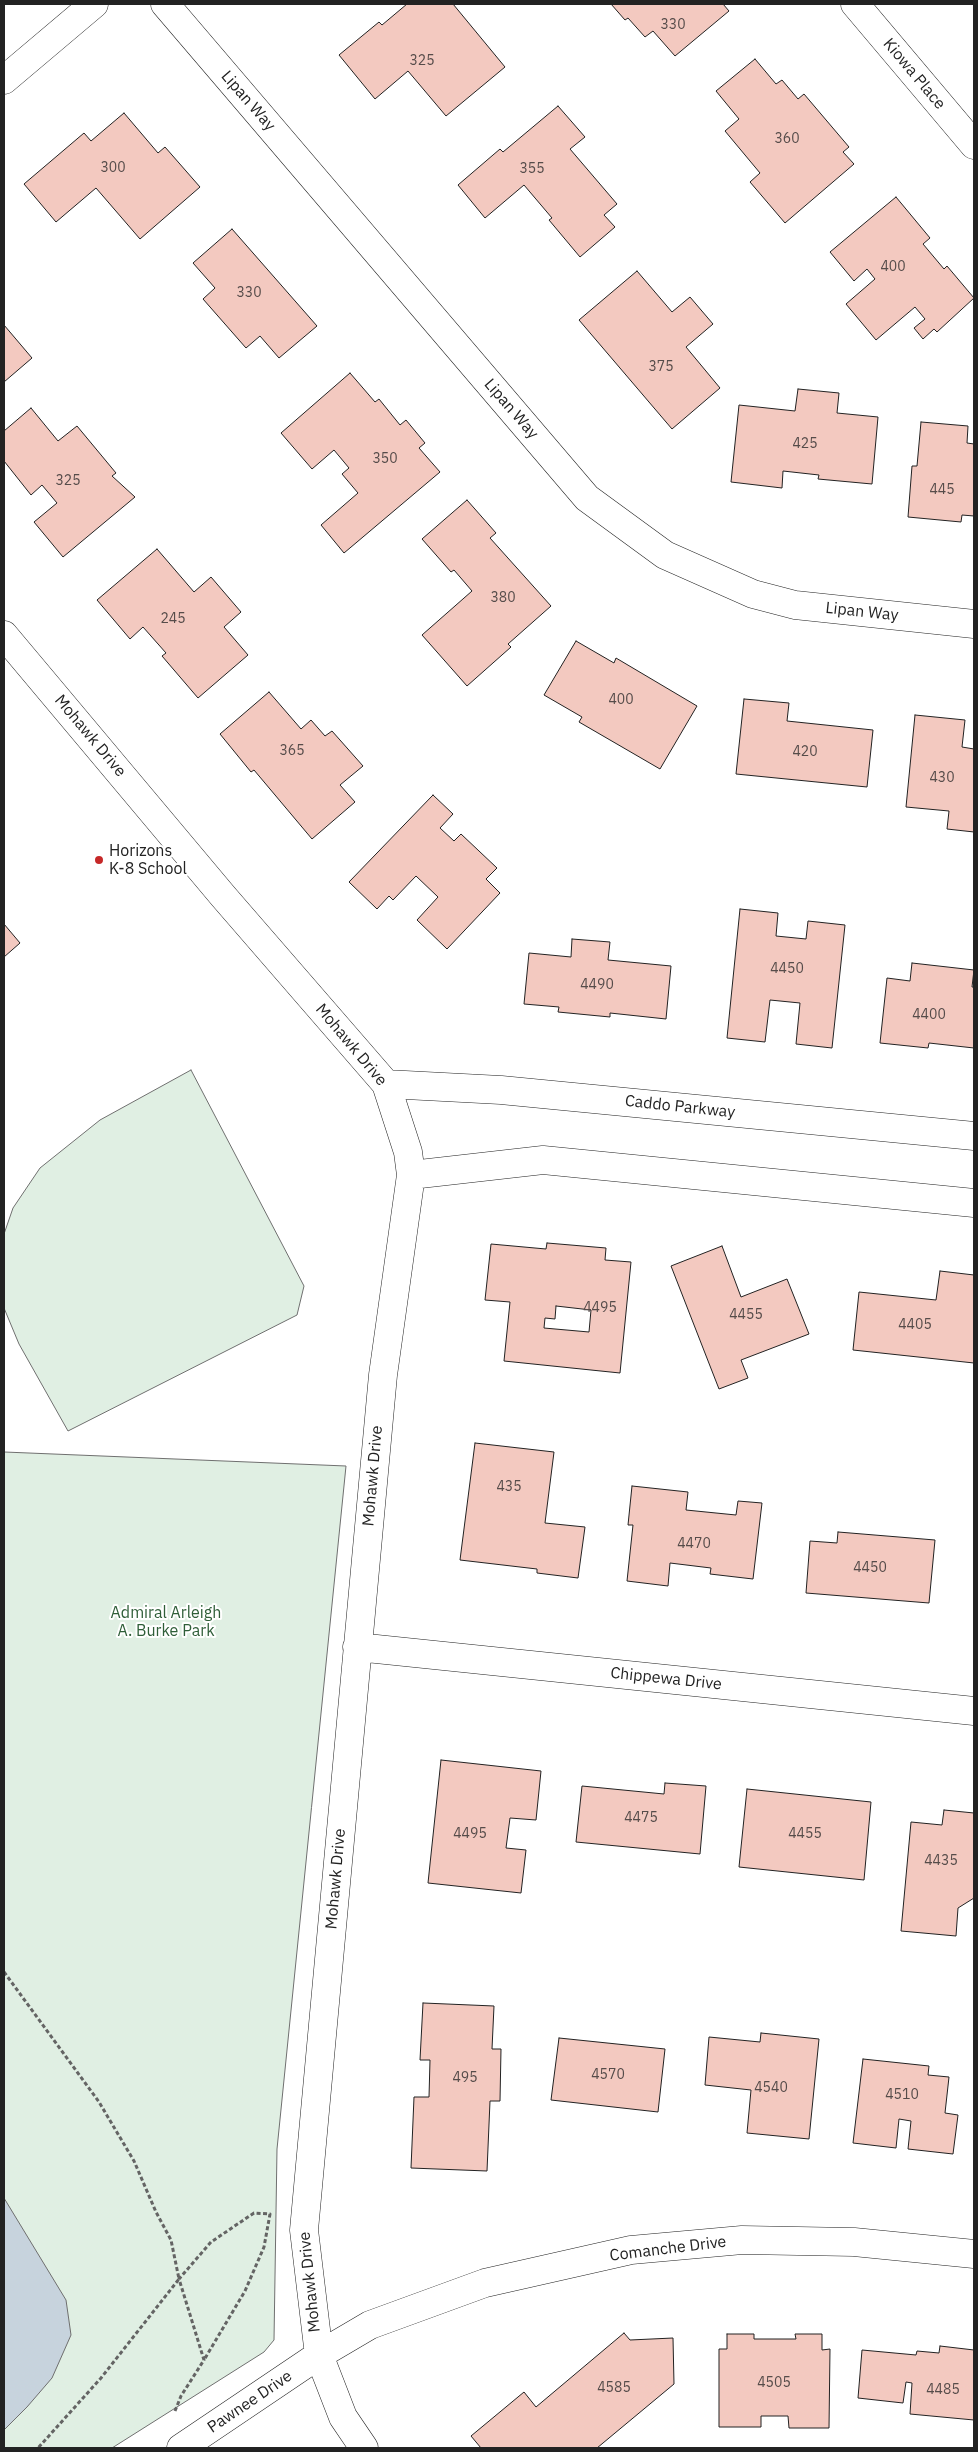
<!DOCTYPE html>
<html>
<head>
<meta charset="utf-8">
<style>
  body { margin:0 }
  #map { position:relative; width:978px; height:2452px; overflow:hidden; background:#fff; font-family:"IBM Plex Sans",sans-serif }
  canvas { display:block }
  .frame { position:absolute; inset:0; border:5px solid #222; pointer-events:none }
</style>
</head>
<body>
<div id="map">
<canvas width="978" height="2452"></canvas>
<div class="frame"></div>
</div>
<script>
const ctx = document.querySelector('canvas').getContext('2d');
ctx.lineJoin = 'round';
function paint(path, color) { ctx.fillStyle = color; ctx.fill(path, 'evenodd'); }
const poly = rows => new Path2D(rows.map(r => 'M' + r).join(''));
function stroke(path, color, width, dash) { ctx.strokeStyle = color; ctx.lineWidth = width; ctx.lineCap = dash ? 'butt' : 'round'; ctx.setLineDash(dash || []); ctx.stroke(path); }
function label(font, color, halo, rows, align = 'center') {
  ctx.font = font + ' "IBM Plex Sans",sans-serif'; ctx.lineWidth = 4; ctx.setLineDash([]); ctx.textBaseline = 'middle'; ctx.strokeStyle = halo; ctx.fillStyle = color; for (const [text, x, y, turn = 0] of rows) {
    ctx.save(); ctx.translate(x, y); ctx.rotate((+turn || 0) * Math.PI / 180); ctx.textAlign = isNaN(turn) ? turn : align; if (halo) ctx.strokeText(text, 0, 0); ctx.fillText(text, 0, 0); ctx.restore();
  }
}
const green = poly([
  [191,1070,304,1286,297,1315,68,1431,19,1344,4,1308,4,1234,13,1208,40,1168,100,1120,191,1070],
  [4,1452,346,1466,277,2149,274,2340,264,2352,112,2448,4,2448,4,1452]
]);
paint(green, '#e0efe3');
stroke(green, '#6f6f6f', 1);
const water = poly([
  [4,2198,66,2300,71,2335,52,2378,27,2407,4,2430,4,2198]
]);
paint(water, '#c7d3dd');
stroke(water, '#6f6f6f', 1);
const building = poly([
  [407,4,453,4,505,67,446,116,408,71,375,99,339,55,379,22,382,25,407,4],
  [611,4,723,4,729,11,675,56,653,31,645,37,628,18,625,20,611,4],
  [755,59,776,84,782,80,798,99,804,94,849,147,843,152,854,164,785,223,750,182,760,173,725,131,739,119,716,91,755,59],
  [558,106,585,137,570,149,617,204,604,215,615,227,580,257,549,220,552,218,524,185,485,218,458,185,500,149,503,152,558,106],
  [124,113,158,153,165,147,200,187,140,239,96,188,56,222,24,184,84,133,91,141,124,113],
  [896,197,930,238,923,244,944,269,947,266,974,298,937,332,934,329,923,339,914,328,925,319,915,307,876,340,846,304,875,279,867,269,854,281,830,252,896,197],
  [232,229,317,326,279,358,260,336,246,348,203,299,215,288,193,263,232,229],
  [637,271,672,312,690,297,713,324,686,347,720,388,672,429,579,320,637,271],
  [4,325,32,358,4,382,4,325],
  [350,373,375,402,379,399,400,425,406,420,425,443,419,448,440,472,344,553,321,525,358,493,342,474,349,468,334,450,312,469,281,433,350,373],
  [798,389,839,393,837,413,878,417,872,484,818,479,819,475,783,471,782,488,731,482,739,405,795,411,798,389],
  [31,408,58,441,77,426,116,473,112,476,135,497,63,557,34,522,57,503,42,485,31,495,4,461,4,431,31,408],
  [921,422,968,426,967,443,974,444,974,516,962,515,961,522,908,517,912,466,917,466,921,422],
  [467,500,496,533,490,538,551,606,508,644,511,647,467,686,422,635,472,591,454,570,451,572,422,539,467,500],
  [157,549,194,592,211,577,241,612,224,627,248,655,198,698,162,656,166,653,143,627,130,639,97,600,157,549],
  [576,641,614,663,616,658,697,706,660,769,579,722,582,717,544,695,576,641],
  [269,692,301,729,311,720,325,736,332,731,363,766,340,785,355,802,312,839,254,770,251,772,220,734,269,692],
  [744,699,789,703,787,721,873,730,867,787,736,774,744,699],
  [915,715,965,720,962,747,974,749,974,832,947,829,949,811,906,807,915,715],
  [433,795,453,814,440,828,454,841,461,834,497,868,486,879,500,893,447,949,417,920,438,897,416,876,393,900,389,896,377,909,349,882,433,795],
  [740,909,778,913,776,936,806,939,808,921,845,925,832,1048,796,1044,800,1003,770,1000,765,1042,727,1038,740,909],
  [4,924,20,943,4,957,4,924],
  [572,939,610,942,608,960,671,966,666,1019,610,1013,610,1017,558,1012,559,1007,524,1004,529,953,571,957,572,939],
  [912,963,974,970,972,987,974,987,974,1048,929,1043,928,1048,880,1043,887,978,910,981,912,963],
  [547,1243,606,1248,605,1260,631,1262,620,1373,504,1361,510,1302,485,1300,491,1244,546,1249,547,1243],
  [556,1306,591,1310,589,1332,544,1328,545,1318,555,1319,556,1306],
  [722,1246,741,1297,787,1279,809,1334,741,1360,748,1378,719,1389,671,1266,722,1246],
  [940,1271,974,1275,974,1363,853,1350,859,1292,936,1300,940,1271],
  [475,1443,554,1452,545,1523,585,1527,578,1578,537,1573,537,1569,460,1560,475,1443],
  [632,1486,688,1492,686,1510,736,1515,738,1501,762,1503,753,1579,710,1574,711,1568,670,1563,668,1586,627,1581,633,1525,628,1525,632,1486],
  [838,1532,935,1540,929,1603,806,1593,810,1541,837,1543,838,1532],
  [441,1760,541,1771,536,1820,510,1818,506,1848,526,1850,521,1893,428,1883,441,1760],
  [665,1783,706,1786,700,1854,576,1842,582,1786,664,1794,665,1783],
  [747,1789,871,1802,864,1880,739,1867,747,1789],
  [944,1810,974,1813,974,1898,958,1908,956,1936,901,1931,911,1822,942,1825,944,1810],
  [423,2003,494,2006,492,2049,501,2049,500,2101,490,2101,487,2171,411,2168,414,2097,429,2097,430,2060,420,2060,423,2003],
  [761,2033,819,2039,809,2139,747,2133,751,2090,705,2085,709,2037,760,2042,761,2033],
  [559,2038,665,2049,658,2112,551,2100,559,2038],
  [863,2059,929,2066,928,2075,949,2077,945,2113,958,2115,953,2154,908,2149,911,2121,899,2119,896,2148,853,2143,863,2059],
  [624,2333,630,2340,673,2338,674,2384,597,2448,481,2448,471,2436,524,2392,536,2407,624,2333],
  [727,2334,754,2334,754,2339,796,2339,795,2334,822,2334,822,2350,830,2349,829,2428,789,2428,788,2416,761,2416,761,2427,719,2427,719,2349,727,2349,727,2334],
  [940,2346,974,2350,974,2420,910,2414,912,2383,906,2382,903,2403,858,2398,862,2350,916,2355,917,2351,939,2353,940,2346]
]);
paint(building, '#f3c9c0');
stroke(building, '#222', 1);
const minor = poly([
  [165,4,587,498,665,555,753,594,795,605,974,624],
  [855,4,974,145],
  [4,80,94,4],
  [4,635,223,896,386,1084,408,1152,411,1175,383,1375,304,2230,319,2355,343,2417,364,2448],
  [386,1084,501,1090,974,1136],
  [411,1175,543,1160,974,1203],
  [357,1647,974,1711],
  [181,2448,319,2355,370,2325,485,2283,631,2250,742,2240,854,2242,974,2254]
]);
stroke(minor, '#222', 29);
stroke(poly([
  [4,1972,99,2102,134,2161,156,2212,171,2240,179,2279,101,2378,38,2448],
  [175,2411,181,2396,204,2360,179,2279,211,2242,254,2213,270,2214,264,2247,245,2291,204,2360]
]), '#646464', 3, [4, 2.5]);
stroke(minor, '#fff', 28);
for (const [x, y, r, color] of [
  [99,860,5,"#c62828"]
]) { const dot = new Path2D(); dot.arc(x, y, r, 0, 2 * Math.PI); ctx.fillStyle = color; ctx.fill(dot); stroke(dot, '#fff', 2); }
label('14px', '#564c4a', null, [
  ["330",673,25],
  ["325",422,61],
  ["360",787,139],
  ["300",113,168],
  ["355",532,169],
  ["400",893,267],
  ["330",249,293],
  ["375",661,367],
  ["425",805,444],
  ["350",385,459],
  ["325",68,481],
  ["445",942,490],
  ["380",503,598],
  ["245",173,619],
  ["400",621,700],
  ["365",292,751],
  ["420",805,752],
  ["430",942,778],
  ["4450",787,969],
  ["4490",597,985],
  ["4400",929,1015],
  ["4495",600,1308],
  ["4455",746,1315],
  ["4405",915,1325],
  ["435",509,1487],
  ["4470",694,1544],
  ["4450",870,1568],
  ["4475",641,1818],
  ["4495",470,1834],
  ["4455",805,1834],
  ["4435",941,1861],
  ["4570",608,2075],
  ["495",465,2078],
  ["4540",771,2088],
  ["4510",902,2095],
  ["4505",774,2383],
  ["4585",614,2388],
  ["4485",943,2390]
]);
label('16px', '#222', '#fff', [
  ["Kiowa Place",914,74,50],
  ["Lipan Way",248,101,49],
  ["Lipan Way",511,409,49],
  ["Lipan Way",862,612,6],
  ["Mohawk Drive",90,736,50],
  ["Mohawk Drive",351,1045,50],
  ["Caddo Parkway",680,1107,6],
  ["Mohawk Drive",373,1476,-85],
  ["Chippewa Drive",666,1679,6],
  ["Mohawk Drive",336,1879,-85],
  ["Comanche Drive",668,2249,-7],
  ["Mohawk Drive",310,2282,-96],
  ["Pawnee Drive",250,2402,-34]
]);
label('16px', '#222', '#fff', [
  ["Horizons",109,851],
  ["K-8 School",109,869]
], 'left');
label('16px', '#2f5e38', '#fff', [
  ["Admiral Arleigh",166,1613],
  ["A. Burke Park",166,1631]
]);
</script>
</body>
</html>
